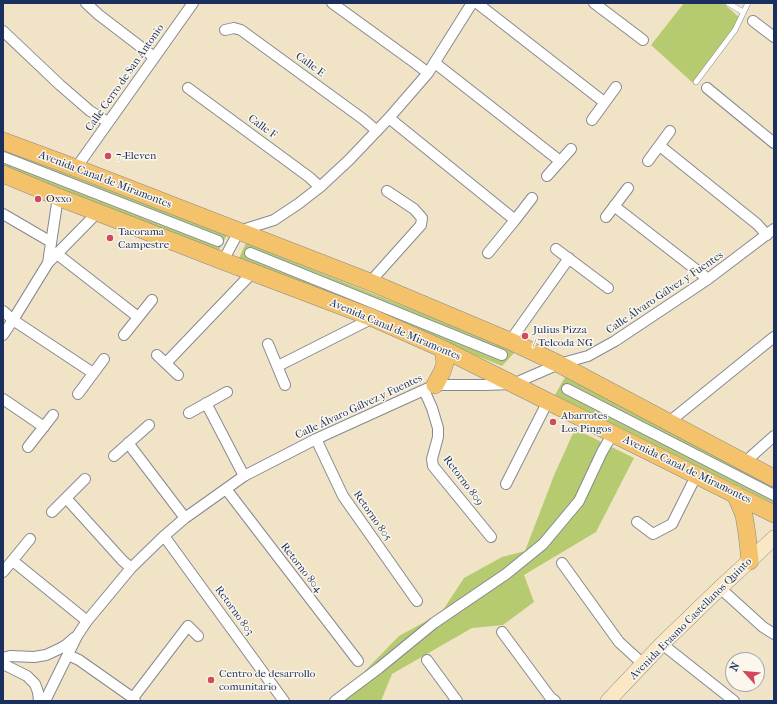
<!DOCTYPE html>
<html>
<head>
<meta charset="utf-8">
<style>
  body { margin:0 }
  #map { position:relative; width:777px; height:704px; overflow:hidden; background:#f1e3c6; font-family:"IM FELL French Canon",serif }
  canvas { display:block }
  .frame { position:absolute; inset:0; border:4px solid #1b2f5e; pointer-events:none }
  .north { position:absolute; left:725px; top:652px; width:40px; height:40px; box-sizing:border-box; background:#fbf7ec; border:1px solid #a1a7b3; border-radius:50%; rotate:297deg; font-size:11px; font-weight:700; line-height:16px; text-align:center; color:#1b2f5e }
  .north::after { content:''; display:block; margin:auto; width:14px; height:18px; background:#d1495b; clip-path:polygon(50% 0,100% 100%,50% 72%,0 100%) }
</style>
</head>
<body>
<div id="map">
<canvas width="777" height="704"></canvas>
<div class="frame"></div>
<div class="north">N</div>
</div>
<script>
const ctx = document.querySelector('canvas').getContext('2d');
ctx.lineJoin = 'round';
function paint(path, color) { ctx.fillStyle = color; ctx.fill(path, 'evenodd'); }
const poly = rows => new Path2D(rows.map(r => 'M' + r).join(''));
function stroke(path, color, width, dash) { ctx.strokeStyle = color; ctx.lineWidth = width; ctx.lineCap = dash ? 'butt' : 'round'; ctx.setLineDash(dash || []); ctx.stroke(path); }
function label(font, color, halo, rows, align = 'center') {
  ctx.font = font + ' "IM FELL French Canon",serif'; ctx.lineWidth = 3; ctx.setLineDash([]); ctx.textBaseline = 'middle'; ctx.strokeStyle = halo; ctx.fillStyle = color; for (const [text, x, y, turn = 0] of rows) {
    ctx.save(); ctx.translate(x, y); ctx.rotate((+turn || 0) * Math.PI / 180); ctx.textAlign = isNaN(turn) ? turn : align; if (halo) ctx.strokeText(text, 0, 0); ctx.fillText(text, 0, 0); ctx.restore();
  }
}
paint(poly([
  [684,3,723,3,741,19,693,83,651,45],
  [3,150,227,235,218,252,109,209,3,165],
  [246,243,516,351,502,366,239,258],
  [565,377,774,486,774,504,555,395],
  [575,429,634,458,596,532,524,575,534,602,503,625,472,628,392,674,381,701,346,701,356,680,399,636,441,613,464,578,502,557,525,551,555,473]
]), '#b6cb6f');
const lane = poly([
  [728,3,743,12],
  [696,82,735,30,748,3]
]);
const street = poly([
  [86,3,99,15,154,57],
  [332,3,415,63,428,73],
  [477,3,604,102],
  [594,3,643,40],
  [753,21,774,37],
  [225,30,234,28,241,30,363,119,377,131],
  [3,31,60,85,90,111,108,122],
  [435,63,560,161],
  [188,88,309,177,320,187],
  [707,88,774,143],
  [389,118,515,220],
  [592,120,616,87],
  [660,146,757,224,767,235],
  [3,157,218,241],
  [648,161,670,131],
  [76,168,193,3],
  [547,176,571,149],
  [614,206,708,279],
  [3,214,51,242],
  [606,217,628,188],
  [556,249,608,288],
  [250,253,502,355],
  [488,253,515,220,532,198],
  [57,254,138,317],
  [223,261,239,231,274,220,298,204,320,187,349,160,389,118,428,73,472,3],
  [48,263,58,197],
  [370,282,421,225,422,218,414,209,387,191],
  [3,311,13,320,93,373],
  [3,335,13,320,48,263,98,212],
  [124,335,152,300],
  [510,341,569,258],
  [268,344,285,385],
  [157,355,178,375],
  [166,363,253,272],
  [278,366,373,318],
  [567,389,774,495],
  [424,390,432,408,438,428,438,437,432,459,433,466,491,537],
  [78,394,104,359],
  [3,399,44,427],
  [206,403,244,476],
  [189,413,227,392],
  [669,422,774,337],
  [316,439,343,496,417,601],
  [128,443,185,518],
  [28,447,53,415],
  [114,456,149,425],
  [745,462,774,436],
  [506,484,548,401],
  [226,489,358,661],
  [66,498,122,560,131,568],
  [52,512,85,479],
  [637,522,653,534,672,524,696,476],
  [164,536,284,701],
  [13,561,87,621],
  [562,563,619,642,643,664],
  [3,572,30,539],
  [720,588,763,627,774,634],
  [502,632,550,697,555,701],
  [662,644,734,701],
  [68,655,79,660,133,698,135,701],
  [3,658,10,656,34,657,46,655,59,649,66,645,74,638],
  [427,660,457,701],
  [3,664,27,676,35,684,38,692,39,701],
  [133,698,188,626,198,636],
  [45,701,77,636,87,621,131,568,164,536,185,518,244,476,316,439,435,385,485,385,513,384,559,364,588,356,615,341,708,279,774,229],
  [335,701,379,668,434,623,506,574,543,544,579,501,602,452,613,433]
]);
const secondary = poly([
  [608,701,662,644,720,588,774,538]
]);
const primary = poly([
  [3,141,76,168,370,282,510,341,559,364,774,478],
  [3,174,58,197,223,261,373,318,443,349,513,384,774,514],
  [435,385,442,372,445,363,443,349],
  [735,494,744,515,747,534,750,561]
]);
stroke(lane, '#868992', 6);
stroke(street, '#868992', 12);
stroke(secondary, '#868992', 16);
stroke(primary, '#868992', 18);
stroke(lane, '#fff', 5);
stroke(street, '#fff', 10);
stroke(secondary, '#fae7c3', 15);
stroke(primary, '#f3c26a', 17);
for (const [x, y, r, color] of [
  [108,156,4,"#d1495b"],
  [38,199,4,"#d1495b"],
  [110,238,4,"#d1495b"],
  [525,336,4,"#d1495b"],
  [553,422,4,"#d1495b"],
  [211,680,4,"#d1495b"]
]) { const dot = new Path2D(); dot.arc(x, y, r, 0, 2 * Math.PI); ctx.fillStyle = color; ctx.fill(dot); stroke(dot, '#fbf7ec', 1.5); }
label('11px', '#1b2f5e', '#fbf7ec', [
  ["Calle E",310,65,36],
  ["Calle Cerro de San Antonio",125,78,-55],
  ["Calle F",262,127,36],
  ["Avenida Canal de Miramontes",105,180,21],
  ["Calle Álvaro Gálvez y Fuentes",665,293,-34],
  ["Avenida Canal de Miramontes",395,330,23],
  ["Calle Álvaro Gálvez y Fuentes",359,407,-25],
  ["Avenida Canal de Miramontes",687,470,26],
  ["Retorno 809",463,481,53],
  ["Retorno 805",372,516,55],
  ["Retorno 804",301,568,52],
  ["Retorno 803",234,611,54],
  ["Avenida Erasmo Castellanos Quinto",691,619,-45]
]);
label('11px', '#1b2f5e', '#fbf7ec', [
  ["7-Eleven",116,156],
  ["Oxxo",46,199],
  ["Tacorama",118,232],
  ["Campestre",118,245],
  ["Julius Pizza",533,330],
  ["/ Telcoda NG",533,343],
  ["Abarrotes",561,416],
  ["Los Pingos",561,429],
  ["Centro de desarrollo",219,674],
  ["comunitario",219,687]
], 'left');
</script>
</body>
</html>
